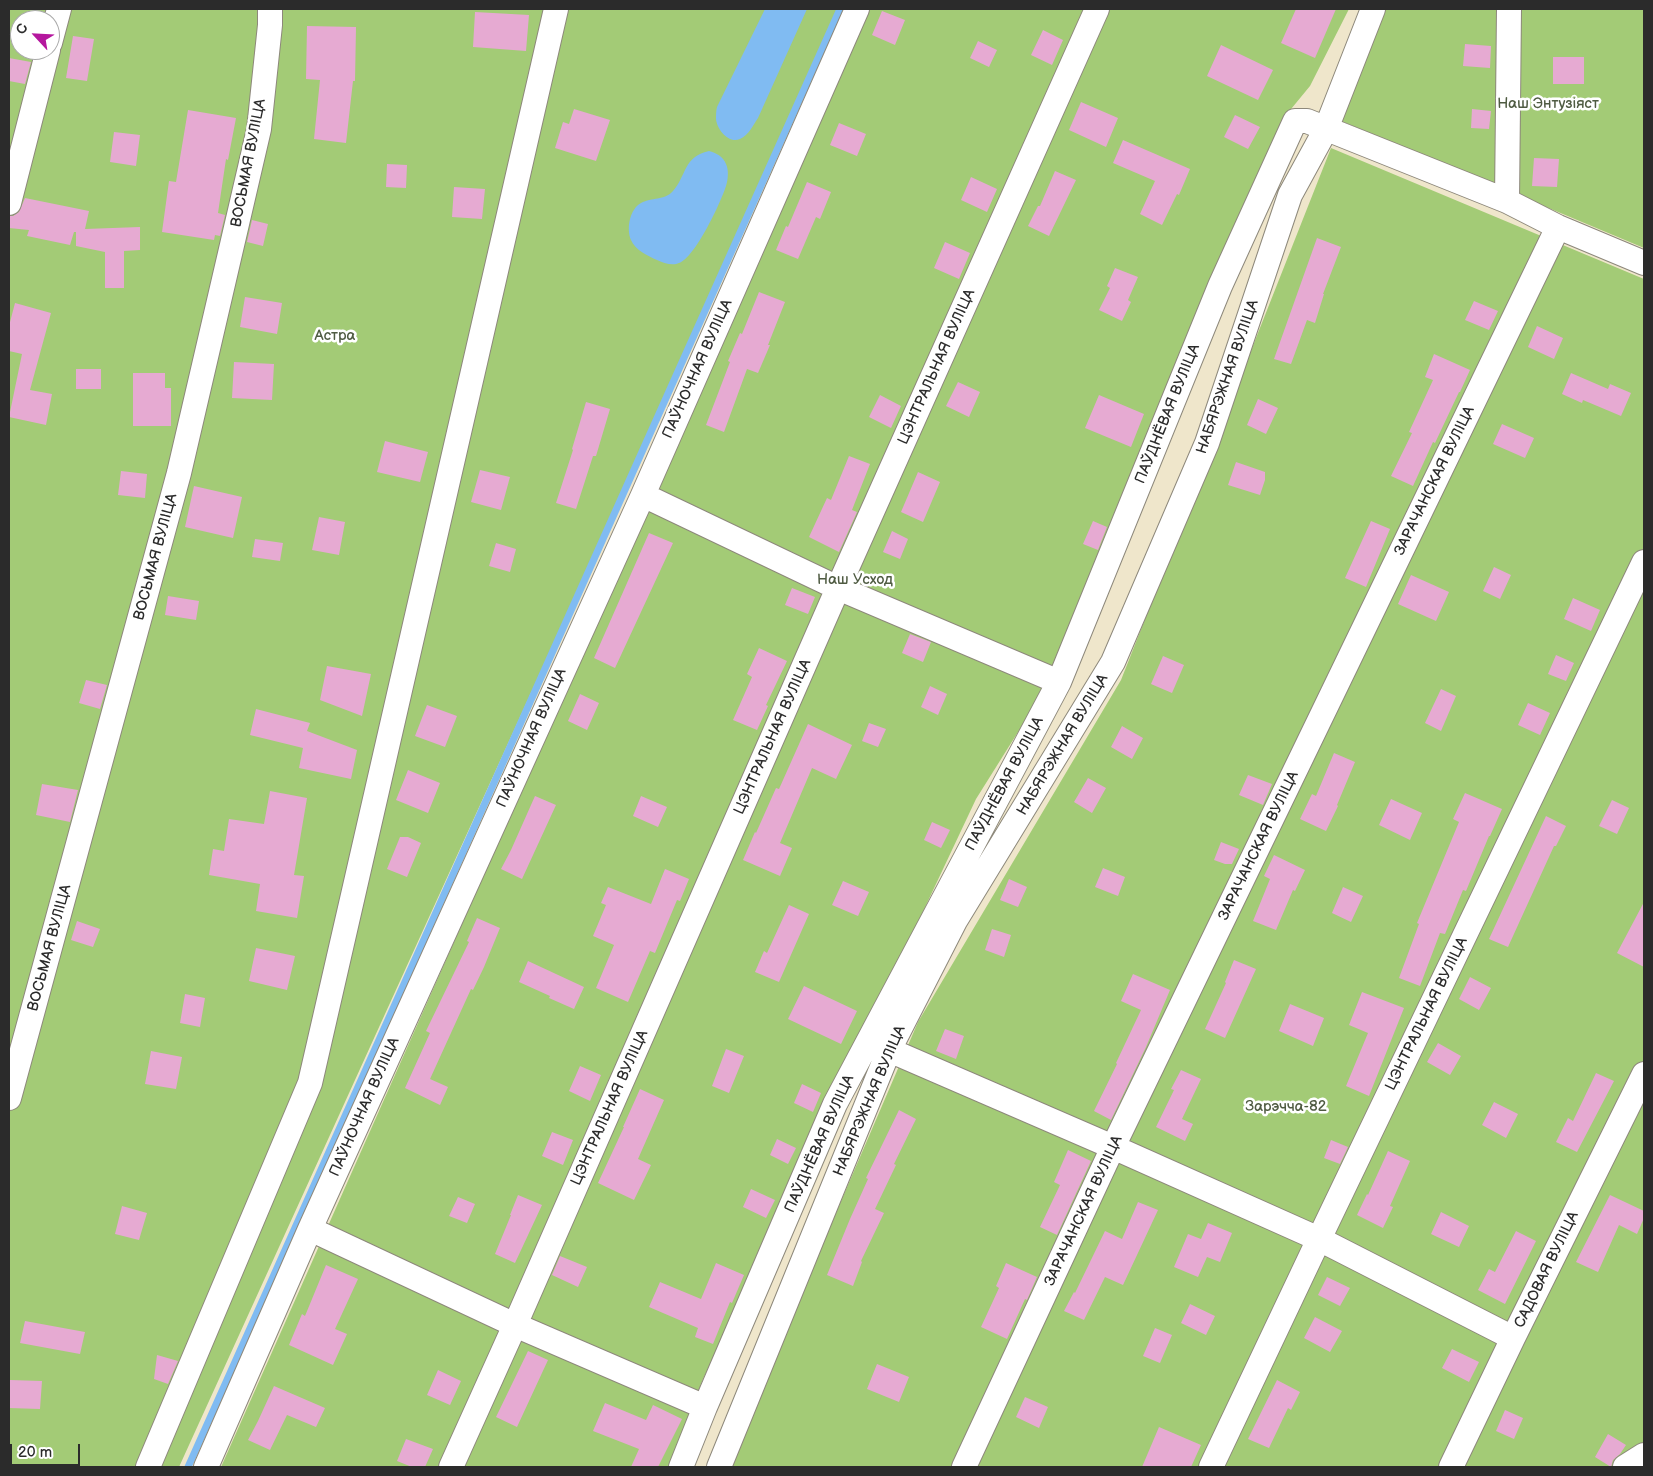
<!DOCTYPE html>
<html>
<head>
<meta charset="utf-8">
<style>
  body { margin:0 }
  #map { position:relative; width:1653px; height:1476px; overflow:hidden; background:#efe6cb; font-family:"Balsamiq Sans",sans-serif }
  canvas { display:block }
  .frame { position:absolute; inset:0; border:10px solid #2b2b2b; pointer-events:none }
  .north { position:absolute; left:10px; top:10px; width:50px; height:50px; box-sizing:border-box; background:#fff; border:1px solid #aaa; border-radius:50%; rotate:295deg; font-size:14px; font-weight:700; line-height:20px; text-align:center; color:#2b2b2b }
  .north::after { content:''; display:block; margin:auto; width:18px; height:22px; background:#b5179e; clip-path:polygon(50% 0,100% 100%,50% 72%,0 100%) }
  .scale { position:absolute; left:10px; top:1444px; width:70px; height:22px; box-sizing:border-box; border:2px solid #2b2b2b; border-top:0; padding-left:6px; font-size:15px; line-height:18px; white-space:nowrap; color:#2b2b2b; -webkit-text-stroke:4px #fff; paint-order:stroke }
</style>
</head>
<body>
<div id="map">
<canvas width="1653" height="1476"></canvas>
<div class="frame"></div>
<div class="north">С</div>
<div class="scale">20 m</div>
</div>
<script>
const c = document.querySelector('canvas').getContext('2d');
c.lineJoin = 'round';
function paint(path, color) {
  c.fillStyle = color;
  c.fill(path, 'evenodd');
}
function strokePath(path, color, width, dash) {
  c.strokeStyle = color;
  c.lineWidth = width;
  c.lineCap = dash ? 'butt' : 'round';
  c.setLineDash(dash || []);
  c.stroke(path);
}
function label(font, color, halo, rows, align = 'center') {
  c.font = font + ' "Balsamiq Sans",sans-serif';
  c.lineWidth = 5;
  c.setLineDash([]);
  c.textBaseline = 'middle';
  c.strokeStyle = halo;
  c.fillStyle = color;
  for (const [text, x, y, turn = 0] of rows) {
    c.save();
    c.translate(x, y);
    c.rotate((+turn || 0) * Math.PI / 180);
    c.textAlign = isNaN(turn) ? turn : align;
    if (halo) c.strokeText(text, 0, 0);
    c.fillText(text, 0, 0);
    c.restore();
  }
}
const green = new Path2D(`
  M9 9H842L179 1467H9ZM20 20H50V50H20Z
  M868 9H1349L1310 86 1282 120 1050 681 976 799 703 1379 668 1467H221Z
  M1384 9H1644V248L1341 121Z
  M1331 148 1644 279V1467H730L756 1399 918 1022 1121 680Z`);
const water = new Path2D(`
  M765 9H807L758 118C753 125 749 135 740 139 729 144 717 130 716 119 716 115 716 111 717 107Z
  M709 151C716 153 723 156 726 164 729 170 728 180 726 186 721 202 695 258 679 263 673 266 663 263 657 260 648 256 635 250 631 240 626 228 630 209 641 203 652 197 664 201 673 191 687 175 683 157 709 151Z`);
const stream = new Path2D(`
  M188 1467 840 9`);
const building = new Path2D(`
  M1296 9H1336L1315 58 1281 43Z
  M882 11 905 20 895 45 872 35Z
  M475 12 529 15 526 51 473 47Z
  M307 26 356 27 355 81H353L346 143 314 139 320 80 306 79Z
  M1043 30 1063 40 1052 65 1031 55Z
  M73 36 94 39 87 81 66 78Z
  M978 41 997 50 989 67 970 58Z
  M1465 44 1491 46 1490 68 1463 66Z
  M1221 45 1273 70 1258 100 1207 76Z
  M1553 57H1584V84H1553Z
  M9 58 31 62 25 84 9 81Z
  M1081 102 1118 118 1106 147 1069 130Z
  M574 109 610 120 596 161 555 148 563 122 569 124Z
  M1472 109 1491 111 1489 129 1471 128Z
  M188 110 236 118 228 160 226 159 218 213 225 215 220 236 215 235 214 240 162 232 169 181 176 182Z
  M1235 115 1260 127 1248 149 1224 137Z
  M839 123 866 134 857 156 830 145Z
  M114 132 140 135 136 166 110 162Z
  M1123 140 1190 169 1179 195 1177 194 1162 225 1140 214 1155 181 1113 163Z
  M1534 158 1559 159 1557 187 1532 186Z
  M387 164 407 165 406 188 386 187Z
  M1055 171 1076 180 1049 236 1028 226 1038 206H1040Z
  M971 177 997 189 987 212 961 200Z
  M807 182 831 192 820 219 816 217 798 259 776 250 786 226 788 227Z
  M454 187 485 189 482 219 452 217Z
  M25 198 89 211 85 229 140 227V250L124 251V288H105V252L76 246V232H74L70 245 27 236 29 230 9 228V216H13L19 212Z
  M252 220 268 224 263 246 247 242Z
  M1317 238 1341 247 1323 294H1324L1315 323 1307 320 1291 364 1274 359Z
  M945 242 970 253 959 279 934 268Z
  M1115 268 1138 277 1128 300 1131 302 1122 321 1099 310 1110 288 1107 286Z
  M759 292 785 302 768 345H770L758 373 747 369 724 432 706 425 730 362 728 361 740 333 742 334Z
  M245 297 282 303 277 334 240 327Z
  M1474 301 1498 311 1489 330 1465 320Z
  M15 303 51 313 30 390 52 394 46 425 9 417 22 354 9 351V326Z
  M1537 326 1563 338 1554 359 1528 347Z
  M1434 354 1470 370 1460 392H1459L1435 443 1433 442 1413 486 1391 476 1412 433 1409 432 1433 380 1425 377Z
  M234 362 274 364 272 400 232 398Z
  M76 369H101V389H76Z
  M133 373H165V388H171V426H133Z
  M1571 373 1608 389 1610 384 1631 393 1621 416 1583 400 1582 403 1562 394Z
  M958 382 980 392 969 417 946 406Z
  M880 395 901 406 891 428 869 417Z
  M1099 395 1144 414 1131 447 1085 428Z
  M1258 399 1278 408 1266 434 1247 425Z
  M586 402 610 409 596 456H593L576 509 556 503 573 450 572 449Z
  M1502 424 1534 438 1525 458 1493 444Z
  M385 441 428 452 420 482 377 472Z
  M849 456 870 464 852 510 857 512 839 552 809 537 827 498 831 500Z
  M1236 462 1265 472V480L1260 495 1228 485Z
  M480 470 510 477 501 510 471 502Z
  M121 471 147 474 145 498 118 495Z
  M918 472 940 482 923 522 901 512Z
  M194 486 242 497 233 538 185 527Z
  M319 517 345 522 339 555 312 550Z
  M1093 521 1107 527 1098 550 1083 544Z
  M1371 521 1390 529 1366 587 1345 578Z
  M892 531 908 539 900 559 883 552Z
  M649 533 673 543 615 668 594 658Z
  M255 539 283 543 280 561 252 557Z
  M496 543 516 549 510 572 489 566Z
  M1494 567 1511 575 1500 599 1483 591Z
  M1411 575 1449 592 1436 621 1398 604Z
  M792 588 815 597 808 614 785 605Z
  M168 596 199 601 196 620 165 615Z
  M1573 598 1600 610 1591 631 1564 619Z
  M910 634 931 642 923 662 902 653Z
  M759 648 787 661 766 705 768 706 757 730 733 720 752 677 747 674Z
  M1556 655 1574 663 1566 681 1548 674Z
  M1163 656 1184 665 1172 693 1151 684Z
  M327 666 371 674 362 716 320 700Z
  M86 680 107 685 100 709 79 703Z
  M930 686 947 694 938 715 921 707Z
  M1441 689 1456 696 1441 731 1425 723Z
  M580 694 599 703 587 730 568 721Z
  M1528 703 1550 713 1540 735 1518 725Z
  M427 705 457 716 445 747 415 736Z
  M256 709 310 723 307 731 357 750 351 779 299 768 303 748 250 735Z
  M869 723 886 729 878 747 862 741Z
  M808 724 852 745 836 779 812 768 780 843 792 848 780 876 743 860 755 832 756 833 776 788 779 789Z
  M1122 726 1143 738 1132 759 1111 747Z
  M1334 753 1355 762 1337 805 1338 806 1326 831 1300 819 1312 794 1316 796Z
  M408 770 440 783 428 813 396 800Z
  M1248 775 1272 784 1263 805 1239 795Z
  M1088 778 1106 788 1092 813 1074 802Z
  M42 784 78 790 70 822 36 815Z
  M270 791 307 798 294 875 304 876 297 918 256 911 260 884 209 875 213 849 224 851 229 819 264 824Z
  M1465 793 1502 809 1490 836H1489L1466 891 1463 890 1445 934 1440 933 1420 986 1399 978 1419 924 1417 923 1459 822 1453 819Z
  M535 796 556 805 522 879 501 869 511 850Z
  M641 796 667 807 658 827 633 816Z
  M1391 799 1422 813 1410 840 1379 825Z
  M1612 800 1629 808 1617 834 1599 826Z
  M1546 816 1566 826 1556 846H1554L1508 947 1489 939Z
  M932 822 950 830 941 848 924 840Z
  M400 837H408L421 843 407 877 387 869Z
  M1221 842 1239 849 1232 864H1225L1214 860Z
  M1274 855 1305 870 1295 891 1293 890 1276 930 1253 921 1270 879 1264 876Z
  M1103 868 1125 877 1118 896 1095 887Z
  M665 869 689 879 680 901 677 900 655 953 650 951 628 1002 596 988 614 945 593 936 606 905 601 903 608 887 651 904Z
  M1009 879 1027 887 1018 907 1000 900Z
  M843 881 869 892 858 916 832 905Z
  M1343 887 1363 896 1351 922 1332 913Z
  M1644 902V967L1617 953Z
  M789 905 809 914 779 982 755 972 764 951 767 953Z
  M477 918 500 928 484 967 473 990 471 989 430 1079 448 1087 440 1105 405 1088 430 1033 426 1031 469 942 467 941Z
  M77 921 100 929 93 947 71 940Z
  M992 929 1011 935 1004 957 985 950Z
  M256 948 295 956 287 990 249 981Z
  M1234 960 1256 969 1225 1038 1205 1029 1226 983 1225 982Z
  M528 961 584 987 574 1009 549 998 550 996 519 982Z
  M1133 974 1170 990 1146 1047 1111 1120 1094 1111 1117 1064 1116 1063 1141 1010 1121 1001Z
  M1470 977 1491 988 1479 1010 1459 999Z
  M804 986 857 1011 841 1044 788 1019Z
  M1362 992 1404 1008 1369 1096 1346 1086 1368 1033 1349 1025Z
  M185 994 205 998 200 1027 180 1023Z
  M1290 1004 1324 1018 1313 1046 1279 1031Z
  M945 1029 964 1036 956 1059 936 1051Z
  M1438 1043 1461 1056 1450 1075 1427 1062Z
  M726 1049 744 1056 729 1093 712 1086Z
  M151 1051 182 1057 176 1089 145 1084Z
  M580 1066 601 1075 590 1101 569 1091Z
  M1181 1070 1201 1079 1182 1119 1193 1124 1185 1141 1156 1127 1174 1090 1171 1089Z
  M1596 1073 1614 1081 1577 1152 1556 1142 1568 1118 1573 1121Z
  M802 1084 821 1093 813 1112 794 1103Z
  M640 1089 664 1100 638 1159 651 1165 634 1200 598 1183 624 1127H623Z
  M1494 1102 1518 1114 1506 1138 1482 1125Z
  M899 1110 916 1119 894 1164 896 1165 875 1209 884 1213 861 1261 862 1262 853 1286 827 1275 850 1219 868 1179 866 1178Z
  M552 1132 573 1140 563 1165 542 1156Z
  M777 1139 796 1148 788 1164 770 1155Z
  M1331 1140 1348 1147 1340 1164 1324 1158Z
  M1068 1150 1091 1161 1057 1235 1040 1227 1060 1185 1054 1182Z
  M1388 1151 1410 1161 1390 1206 1393 1207 1383 1228 1357 1215 1367 1194 1368 1195Z
  M751 1189 775 1200 766 1218 743 1207Z
  M518 1195 542 1205 515 1263 495 1254 511 1215H510Z
  M1610 1195 1644 1211V1218L1637 1234 1619 1225 1598 1272 1576 1262Z
  M458 1197 475 1204 467 1223 449 1216Z
  M1138 1202 1158 1210 1123 1285 1105 1277 1084 1320 1064 1311 1074 1292 1075 1293 1105 1231 1122 1239Z
  M122 1206 147 1213 139 1240 115 1234Z
  M1441 1212 1469 1226 1459 1247 1431 1234Z
  M1208 1223 1232 1233 1220 1262 1207 1257 1198 1277 1174 1267 1188 1234 1201 1239Z
  M1516 1231 1536 1241 1505 1304 1478 1290 1489 1269 1495 1272Z
  M560 1256 587 1267 578 1287 552 1275Z
  M716 1263 744 1275 732 1303 730 1302 713 1344 695 1337 698 1328 649 1307 660 1282 701 1299Z
  M1006 1263 1037 1277 1027 1300 1025 1299 1007 1339 981 1327 999 1288 996 1286Z
  M326 1265 358 1279 335 1329 347 1334 333 1365 289 1345 302 1314 305 1316Z
  M1327 1277 1350 1288 1340 1306 1318 1295Z
  M1190 1304 1215 1316 1206 1335 1181 1323Z
  M1315 1317 1342 1331 1330 1352 1304 1338Z
  M25 1321 85 1332 80 1354 20 1343Z
  M1155 1328 1172 1335 1160 1363 1143 1356Z
  M1452 1349 1479 1362 1469 1382 1442 1368Z
  M528 1351 548 1360 517 1427 496 1417Z
  M157 1355 178 1361 168 1384 154 1379Z
  M877 1364 909 1377 899 1402 867 1389Z
  M438 1370 461 1381 450 1405 427 1395Z
  M10 1380 42 1381 40 1409 9 1408Z
  M1277 1380 1300 1392 1291 1410 1288 1408 1269 1448 1248 1439Z
  M274 1386 325 1408 316 1427 287 1415 270 1450 248 1440 258 1421Z
  M1025 1397 1048 1407 1039 1428 1016 1417Z
  M605 1403 646 1420 653 1405 682 1419 658 1467H631L639 1449 593 1431Z
  M1505 1410 1523 1418 1514 1439 1496 1431Z
  M1159 1427 1201 1445 1191 1467H1142Z
  M1608 1434 1626 1445 1620 1454 1613 1460 1611 1467 1595 1457Z
  M406 1439 433 1449 425 1467H412L397 1461Z`);
const minor = new Path2D(`
  M50 43 59 9
  M1507 201 1509 9
  M9 203 48 50
  M643 495 838 588 1059 682
  M889 1050 1113 1147 1319 1239 1513 1338
  M9 1098 179 473 259 129 270 25V9
  M310 1229 515 1325 705 1407
  M148 1467 310 1083 556 9
  M206 1467 310 1229 643 495 857 9
  M451 1467 515 1325 838 588 1097 9
  M681 1467 705 1407 835 1104 1059 682 1220 286 1295 121H1307L1507 201 1558 227 1644 263
  M719 1467 889 1050 955 921 1113 662 1207 443 1290 195 1326 129 1373 9
  M964 1467 1113 1147 1558 227
  M1211 1467 1319 1239 1644 562
  M1451 1467 1513 1338 1644 1074
  M1625 1467 1644 1455`);
const parkNames = [
  ["Наш Энтузіяст",1548,104],
  ["Астра",335,336],
  ["Наш Усход",855,580],
  ["Зарэчча-82",1286,1107]
];
const streetNames = [
  ["ВОСЬМАЯ ВУЛІЦА",249,163,-79],
  ["ЦЭНТРАЛЬНАЯ ВУЛІЦА",937,367,-66],
  ["ПАЎНОЧНАЯ ВУЛІЦА",698,369,-66],
  ["НАБЯРЭЖНАЯ ВУЛІЦА",1228,377,-71],
  ["ПАЎДНЁВАЯ ВУЛІЦА",1168,414,-68],
  ["ЗАРАЧАНСКАЯ ВУЛІЦА",1435,481,-64],
  ["ВОСЬМАЯ ВУЛІЦА",156,557,-75],
  ["ЦЭНТРАЛЬНАЯ ВУЛІЦА",773,737,-66],
  ["ПАЎНОЧНАЯ ВУЛІЦА",532,738,-66],
  ["НАБЯРЭЖНАЯ ВУЛІЦА",1063,745,-59],
  ["ПАЎДНЁВАЯ ВУЛІЦА",1005,784,-62],
  ["ЗАРАЧАНСКАЯ ВУЛІЦА",1259,846,-64],
  ["ВОСЬМАЯ ВУЛІЦА",50,948,-75],
  ["ЦЭНТРАЛЬНАЯ ВУЛІЦА",1427,1014,-64],
  ["НАБЯРЭЖНАЯ ВУЛІЦА",870,1101,-67],
  ["ПАЎНОЧНАЯ ВУЛІЦА",365,1107,-66],
  ["ЦЭНТРАЛЬНАЯ ВУЛІЦА",610,1108,-66],
  ["ПАЎДНЁВАЯ ВУЛІЦА",820,1144,-66],
  ["ЗАРАЧАНСКАЯ ВУЛІЦА",1084,1211,-65],
  ["САДОВАЯ ВУЛІЦА",1547,1270,-64]
];
paint(green, '#a3cb76');
paint(water, '#80bbf2');
strokePath(stream, '#80bbf2', 7);
paint(building, '#e6aad2');
strokePath(minor, '#8d887b', 26);
strokePath(minor, '#fff', 24);
label('15px', '#4f5b42', '#fff', parkNames);
label('15px', '#2b2b2b', '#fff', streetNames);
</script>
</body>
</html>
